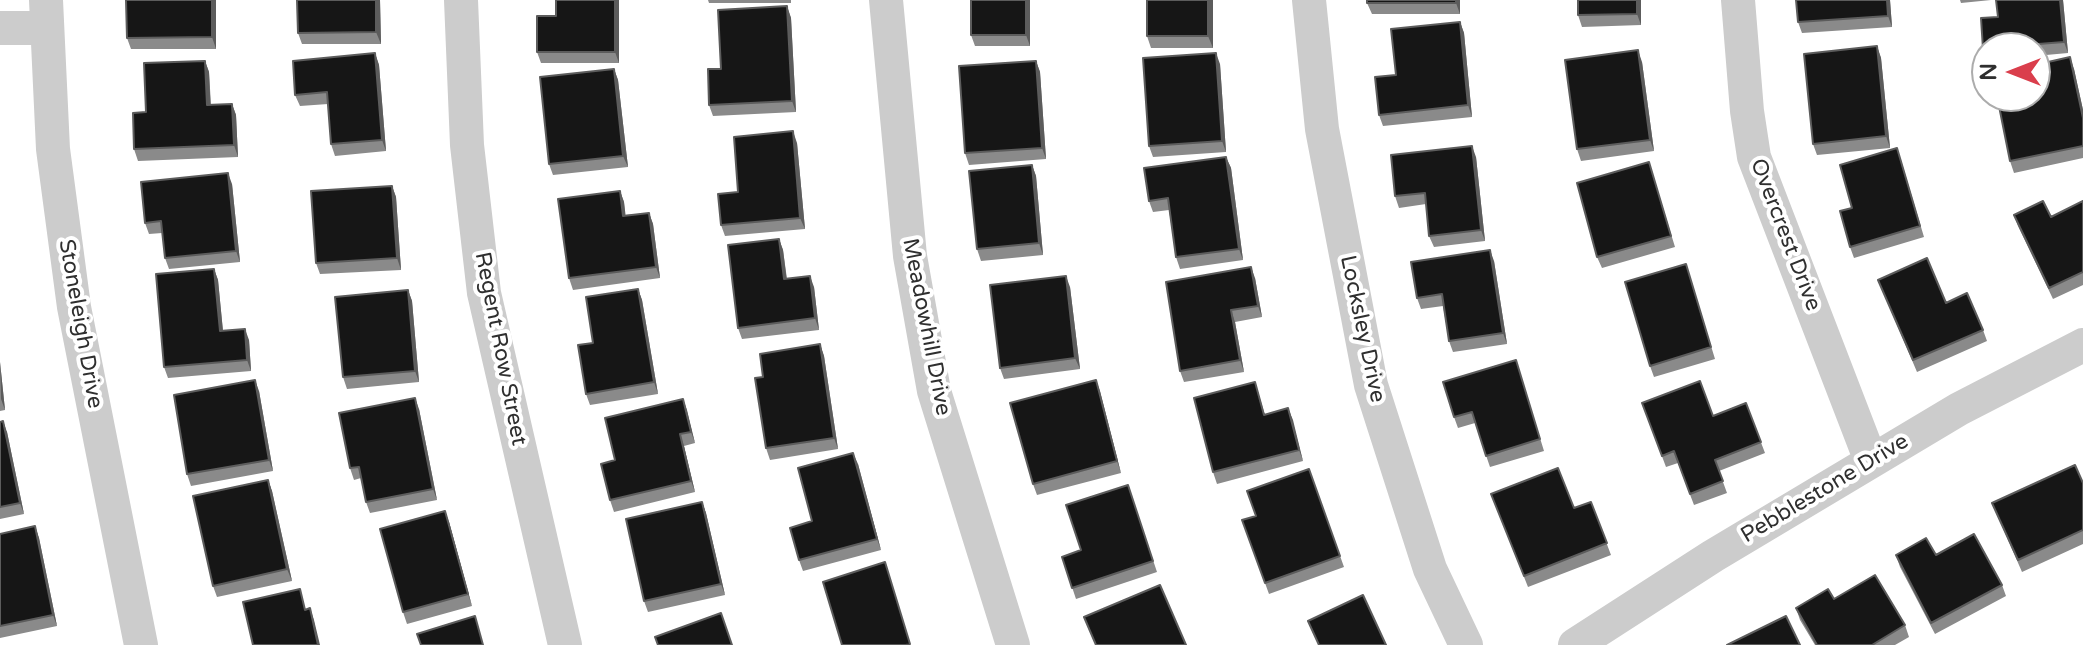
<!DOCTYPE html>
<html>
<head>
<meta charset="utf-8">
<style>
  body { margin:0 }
  #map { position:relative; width:2083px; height:645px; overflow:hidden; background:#fff; font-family:"Varela Round",sans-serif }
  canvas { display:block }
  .north { position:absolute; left:1971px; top:32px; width:80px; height:80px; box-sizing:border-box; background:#fff; border:2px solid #acacac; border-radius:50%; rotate:270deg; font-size:22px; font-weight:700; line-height:32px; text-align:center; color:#2f2f2f }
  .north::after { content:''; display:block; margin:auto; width:28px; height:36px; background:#da3e4c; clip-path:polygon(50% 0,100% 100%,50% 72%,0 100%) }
</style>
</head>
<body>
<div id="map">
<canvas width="2083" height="645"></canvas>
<div class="north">N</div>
</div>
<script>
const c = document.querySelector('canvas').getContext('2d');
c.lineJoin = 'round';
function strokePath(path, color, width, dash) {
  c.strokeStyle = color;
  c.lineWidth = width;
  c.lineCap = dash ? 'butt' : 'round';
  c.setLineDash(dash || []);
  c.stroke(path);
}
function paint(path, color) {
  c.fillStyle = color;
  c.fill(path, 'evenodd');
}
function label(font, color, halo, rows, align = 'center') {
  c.font = font + ' "Varela Round",sans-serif';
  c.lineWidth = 8;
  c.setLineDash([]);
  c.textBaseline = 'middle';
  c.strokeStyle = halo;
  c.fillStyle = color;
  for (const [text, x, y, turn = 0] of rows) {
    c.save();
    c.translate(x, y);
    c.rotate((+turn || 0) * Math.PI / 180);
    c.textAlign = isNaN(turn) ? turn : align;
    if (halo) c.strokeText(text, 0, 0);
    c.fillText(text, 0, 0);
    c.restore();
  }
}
const minor = new Path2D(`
  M46 0 53 149 74 307 141 645
  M461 0 467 145 484 293 565 645
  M886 0 910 256 934 391 1013 645
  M1309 0 1322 129 1371 385 1430 569 1466 645
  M1738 0 1747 111 1754 157 1871 461
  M0 28H47
  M1575 645 1713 556 1959 409 2083 345`);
const wall = new Path2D(`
  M216 0V49H131L127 38Z
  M297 0H380L381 44H302L298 33Z
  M619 0V63H541L537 52 556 16Z
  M708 0H791V3H709Z
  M1030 0V46H975L971 35Z
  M1213 0V48H1151L1147 36Z
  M1460 0V14H1372L1367 3Z
  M1578 0H1641V25L1582 27 1578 15Z
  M1796 0H1890L1892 27 1802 33 1798 22Z
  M1960 0H1991L1961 3Z
  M2063 0 2068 53 2035 56V48H1987V60L1983 49 1998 17Z
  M787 6 791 18 796 112 713 116 709 105 721 69Z
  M1460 22 1464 33 1472 117 1383 126 1379 115 1396 75Z
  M1877 46 1881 58 1890 148 1817 155 1813 144Z
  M375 53 379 65 386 151 335 156 331 144 328 104 300 106 295 95Z
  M205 61 209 72 211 105 232 104 236 115 238 157 138 161 134 149 146 112Z
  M1036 61 1040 72 1046 159 969 165 965 153Z
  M1642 62 1654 151 1581 161 1577 149Z
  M1220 64 1226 152 1153 157 1149 146Z
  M614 69 618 80 628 167 553 175 549 164Z
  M2074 69 2083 110V158L2014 173 2010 161 2017 103Z
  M797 143 805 229 725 236 721 225 738 192Z
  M1226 157 1231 168 1243 260 1180 269 1176 257 1169 210 1153 212 1149 201Z
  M1476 157 1485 241 1434 247 1429 236 1426 204 1399 208 1395 196Z
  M1901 160 1924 237 1854 258 1850 247 1852 208Z
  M1649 162 1675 247 1602 268 1597 257Z
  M1032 165 1036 176 1043 255 981 261 977 249Z
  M232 184 240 262 169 269 165 258 162 233 149 234 145 223Z
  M392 186 396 197 401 270 320 274 316 263Z
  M620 191 624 202 625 215 649 213 653 224 660 278 573 290 569 278Z
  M2083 201V285L2053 299 2018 226 2014 215 2051 217Z
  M779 239 783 250 787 279 814 287 819 330 742 339 738 328Z
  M1494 261 1507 344 1453 352 1449 341 1443 306 1421 309 1417 298Z
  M1686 264 1715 359 1654 377 1650 366Z
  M214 269 218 280 223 331 249 340 251 371 168 378 164 367Z
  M1255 278 1262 317 1235 322 1244 372 1184 382 1180 371Z
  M1878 280 1946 303 1983 330 1987 341 1917 372Z
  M1070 287 1080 369 1004 379 1000 368Z
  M638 289 642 300 658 394 590 405 586 394 593 343Z
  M408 290 412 301 419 382 347 389 343 377Z
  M820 344 824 356 838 449 770 460 766 448 763 377Z
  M1516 360 1544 451 1490 467 1475 423 1458 428 1454 417Z
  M0 362 5 410 0 411Z
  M1096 380 1121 473 1037 495 1033 484Z
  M1255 382 1265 415 1288 408 1303 461 1217 484 1213 472Z
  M259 391 273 471 191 486 187 474Z
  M683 399 695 443 684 446 695 492 614 512 610 500 615 460Z
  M1642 403 1713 416 1746 403 1765 453 1719 471 1727 493 1694 505 1678 463 1666 467Z
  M419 409 437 500 370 513 366 502 361 478 354 480 350 468Z
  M0 422 7 432 24 514 0 519Z
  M858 464 881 550 803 571 799 560 812 521Z
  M1309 469 1344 567 1269 594 1242 520 1256 516Z
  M268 480 272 491 292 581 217 597 213 586Z
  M2083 483V544L2022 572 1992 503Z
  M1128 485 1157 572 1076 599 1062 557 1081 550Z
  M1491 494 1574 508 1591 502 1611 555 1528 587Z
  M702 502 706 513 725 595 648 612 644 601Z
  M449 522 472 606 407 624 403 612Z
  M35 526 39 538 57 626 0 638V534Z
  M1896 555H1936L2002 585 2006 596 1935 634 1900 567Z
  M1834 599 1905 625 1909 637 1895 645H1815L1800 620 1796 608Z`);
const shadedWall = new Path2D(`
  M212 0H216V49L212 37Z
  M376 0H380L381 44 376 32Z
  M615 0H619V63L615 52Z
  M1026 0H1030V46L1026 35Z
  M1208 0H1213V48L1208 36Z
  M1456 0H1460V14L1456 3Z
  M1637 0H1641V25L1637 14Z
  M1887 0H1890L1892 27 1888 16Z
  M2060 0H2063L2068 53 2064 42Z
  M787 6 791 18 796 112 792 101Z
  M1460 22 1464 33 1472 117 1468 105Z
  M1877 46 1881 58 1890 148 1886 136Z
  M1638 50 1642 62 1654 151 1650 140Z
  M375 53 379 65 386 151 382 140Z
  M1216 53 1220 64 1226 152 1222 141Z
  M2070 57 2074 69 2083 110V118Z
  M205 61 209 72 211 116 207 105Z
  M1036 61 1040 72 1046 159 1042 148Z
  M614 69 618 80 628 167 623 156Z
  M232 104 236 115 238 157 234 145Z
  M793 131 797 143 805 229 800 218Z
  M1472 146 1476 157 1485 241 1481 230Z
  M1226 157 1231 168 1243 260 1239 249Z
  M1032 165 1036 176 1043 255 1039 243Z
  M228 173 232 184 240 262 236 251Z
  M392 186 396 197 401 270 397 258Z
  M620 191 624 202 627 227 623 216Z
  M649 213 653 224 660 278 656 267Z
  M779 239 783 250 788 290 784 279Z
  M1490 250 1494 261 1507 344 1503 333Z
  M1251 267 1255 278 1262 317 1258 306Z
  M214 269 218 280 224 342 220 331Z
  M810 276 814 287 819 330 815 318Z
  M1066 276 1070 287 1080 369 1075 358Z
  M638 289 642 300 658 394 654 382Z
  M408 290 412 301 419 382 415 371Z
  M1231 310 1235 322 1244 372 1240 360Z
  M245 329 249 340 251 371 247 360Z
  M820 344 824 356 838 449 834 438Z
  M0 362 5 410 1 399Z
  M255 380 259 391 273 471 269 460Z
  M1096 380 1100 391 1121 473 1117 461Z
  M415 398 419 409 437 500 433 489Z
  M683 399 687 410 695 443 691 432Z
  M1288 408 1293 420 1303 461 1299 450Z
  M3 421 7 432 24 514 20 503Z
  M680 434 684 446 695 492 691 481Z
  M853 453 858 464 881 550 877 539Z
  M268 480 272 491 292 581 287 569Z
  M702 502 706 513 725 595 721 584Z
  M445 511 449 522 472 606 468 594Z
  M35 526 39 538 57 626 53 615Z
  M310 608 314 620 320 645H318Z`);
const building = new Path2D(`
  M126 0H212V37L127 38Z
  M297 0H376V32L298 33Z
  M556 0H615V52H537V16H556Z
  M971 0H1026V35H971Z
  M1147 0H1208V36H1147Z
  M1367 0H1456V3H1367Z
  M1578 0H1637V14L1578 15Z
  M1796 0H1887L1888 16 1798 22Z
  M1996 0H2060L2064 42 1987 48 1983 49 1981 18 1998 17Z
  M787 6 792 101 709 105 708 69H721L718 10Z
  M1460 22 1468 105 1379 115 1375 77 1396 75 1391 29Z
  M1877 46 1886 136 1813 144 1804 54Z
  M1638 50 1650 140 1577 149 1565 60Z
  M375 53 382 140 331 144 327 92 295 95 293 61Z
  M1216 53 1222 141 1149 146 1143 58Z
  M2070 57 2083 118V146L2010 161 1999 106 2017 103 2015 96H2035V65Z
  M205 61 207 105 232 104 234 145 134 149 133 113 146 112 144 63Z
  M1036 61 1042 148 965 153 959 66Z
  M614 69 623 156 549 164 540 77Z
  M793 131 800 218 721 225 718 194 738 192 734 137Z
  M1472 146 1481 230 1429 236 1425 193 1395 196 1391 155Z
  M1897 148 1920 226 1850 247 1840 211 1852 208 1840 165Z
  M1226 157 1239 249 1176 257 1168 198 1149 201 1144 168Z
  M1649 162 1671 236 1597 257 1577 183Z
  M1032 165 1039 243 977 249 969 171Z
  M228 173 236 251 165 258 161 221 145 223 141 182Z
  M392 186 397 258 316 263 311 191Z
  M620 191 623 216 649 213 656 267 569 278 558 199Z
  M2043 201 2051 217 2083 201V272L2049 288 2014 215Z
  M779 239 784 279 810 276 815 318 738 328 728 245Z
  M1490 250 1503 333 1449 341 1442 294 1417 298 1411 262Z
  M1927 258 1946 303 1967 293 1983 330 1913 360 1878 280Z
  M1686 264 1711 347 1650 366 1625 282Z
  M1251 267 1258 306 1231 310 1240 360 1180 371 1166 282Z
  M214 269 220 331 245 329 247 360 164 367 156 274Z
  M1066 276 1075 358 1000 368 990 285Z
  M638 289 654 382 586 394 578 345 593 343 586 297Z
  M408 290 415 371 343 377 335 297Z
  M820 344 834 438 766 448 755 378 763 377 760 354Z
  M1516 360 1540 439 1486 456 1472 412 1454 417 1443 382Z
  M255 380 269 460 187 474 174 395Z
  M1096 380 1117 461 1033 484 1010 403Z
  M1700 381 1713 416 1746 403 1761 442 1715 460 1723 481 1690 494 1674 451 1662 456 1642 403Z
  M1255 382 1264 415 1288 408 1299 450 1213 472 1194 398Z
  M415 398 433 489 366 502 359 467 350 468 339 413Z
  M683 399 691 432 680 434 691 481 610 500 601 464 615 460 605 418Z
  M3 421 20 503 0 507V422Z
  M853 453 877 539 799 560 790 528 812 521 798 468Z
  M2075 465 2083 483V530L2018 560 1992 503Z
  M1558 468 1574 508 1591 502 1607 543 1524 576 1491 494Z
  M1309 469 1340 556 1265 583 1242 520 1256 516 1247 491Z
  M268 480 287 569 213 586 193 496Z
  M1128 485 1153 561 1072 588 1062 557 1081 550 1066 505Z
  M702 502 721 584 644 601 626 519Z
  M445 511 468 594 403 612 380 529Z
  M35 526 53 615 0 626V534Z
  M1974 534 2002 585 1931 623 1896 555 1926 538 1936 555Z
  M885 562 910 644 906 645H842L823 582Z
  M1875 575 1905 625 1872 645H1817L1796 608 1828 589 1834 599Z
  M1160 585 1186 645H1096L1084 617Z
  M300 589 305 610 310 608 318 645H253L243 602Z
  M1363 595 1386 645H1319L1308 621Z
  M721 613 732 645H658L655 637Z
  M475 616 483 645H421L417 634Z
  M1786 616 1800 645H1727Z`);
const streetNames = [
  ["Overcrest Drive",1785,235,69],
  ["Stoneleigh Drive",80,324,80],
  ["Meadowhill Drive",926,327,79],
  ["Locksley Drive",1362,329,78],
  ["Regent Row Street",500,349,79],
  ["Pebblestone Drive",1825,489,-31]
];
strokePath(minor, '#ccc', 34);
paint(wall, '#8a8a8a');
paint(shadedWall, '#5c5c5c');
paint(building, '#161616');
strokePath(building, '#5c5c5c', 2);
label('22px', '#2f2f2f', '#fff', streetNames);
</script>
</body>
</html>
